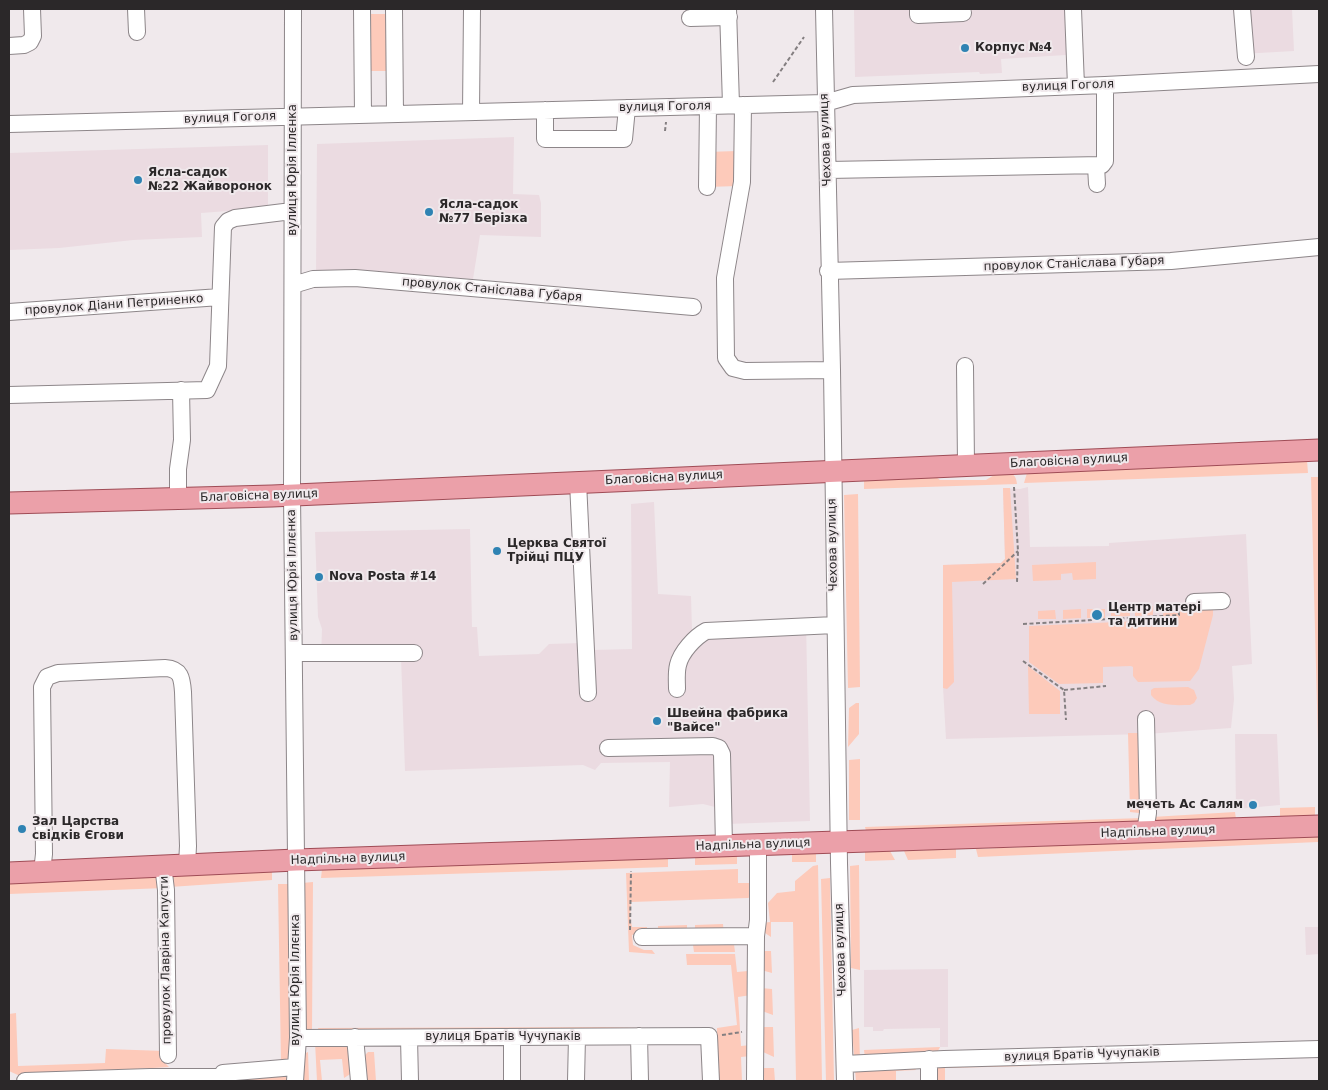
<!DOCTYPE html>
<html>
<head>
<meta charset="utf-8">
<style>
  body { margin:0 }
  #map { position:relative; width:1328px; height:1090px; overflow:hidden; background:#f0e9ec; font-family:"DejaVu Sans",sans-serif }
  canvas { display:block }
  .frame { position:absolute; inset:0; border:10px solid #2b2829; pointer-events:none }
</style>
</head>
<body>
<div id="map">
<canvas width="1328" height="1090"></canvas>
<div class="frame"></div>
</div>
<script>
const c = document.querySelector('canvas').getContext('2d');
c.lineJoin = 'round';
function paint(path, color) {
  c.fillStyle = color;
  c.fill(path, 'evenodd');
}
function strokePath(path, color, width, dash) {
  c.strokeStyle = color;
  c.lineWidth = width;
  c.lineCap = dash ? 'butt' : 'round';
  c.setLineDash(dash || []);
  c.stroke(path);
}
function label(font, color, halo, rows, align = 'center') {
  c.font = font + ' "DejaVu Sans",sans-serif';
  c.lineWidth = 4;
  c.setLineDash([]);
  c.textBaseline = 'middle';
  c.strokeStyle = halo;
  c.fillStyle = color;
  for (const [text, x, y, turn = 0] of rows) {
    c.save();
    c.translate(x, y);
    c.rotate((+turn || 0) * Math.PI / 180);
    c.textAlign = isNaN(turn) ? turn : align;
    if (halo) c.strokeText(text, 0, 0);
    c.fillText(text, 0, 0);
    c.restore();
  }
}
const built = new Path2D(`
  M854 9H1081L1082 54 1001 59 1002 73 980 74 979 72 855 77Z
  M1239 9H1292L1294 51 1241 54Z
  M514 137 513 194 539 195 541 203V237L480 235 473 279 316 273 317 144Z
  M268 145V208L201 213 202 237 133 240 59 248 9 250V153Z
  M1028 487 1030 547 1109 546V543L1246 534 1252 664 1232 666 1234 699 1231 728 1146 734 946 739 943 687V565L1001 563 1005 559 1003 488 1020 489Z
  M654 502 658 594 691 596 692 630 806 622 810 821 727 824V810L703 804 669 807 670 762 601 763 595 770 583 765 405 771 401 657H321L322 629 318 617 315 532 470 529 472 627H477L479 656 539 654 549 644 581 643 582 699H594L593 650 632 649 631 504Z
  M1235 734H1277L1280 805 1236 809Z
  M1305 927H1319V954L1306 955Z
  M948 969V1047H940V1028L884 1029 883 1031H873V1027H864V970Z`);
const green = new Path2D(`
  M366 14H388V71H367Z
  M737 151 738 186 707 187 706 152Z
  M1307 460 1308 473 1024 483 1027 473Z
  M999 472C1009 472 1016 472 1017 484L864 489V479L934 475 940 480H986Z
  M1311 477H1319V781Z
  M1003 488H1010L1016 579 952 582 954 682 947 689 943 688V565L1001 563 1005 559Z
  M858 494 860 687 848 688 844 495Z
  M1096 562V579L1073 580 1072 573 1061 574V580L1033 581 1032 565Z
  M1209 605 1213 610V615L1199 669 1190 681 1138 682 1133 676V667L1131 666 1103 667V683L1059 684 1029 662V626L1162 620 1164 609Z
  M1153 606V615L1135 616V607Z
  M1129 607 1130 616 1111 617V608Z
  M1081 609V618L1063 619V610Z
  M1087 609H1105V618H1087Z
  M1055 610 1056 619H1038V611Z
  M1028 666 1060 691V714H1029Z
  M1188 687 1194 690 1197 698 1194 703 1190 705C1176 705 1160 707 1151 695V690L1154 688Z
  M856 703H859V734L848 747 849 708Z
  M1128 733H1141L1139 813 1130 812Z
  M860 759V820H849V760Z
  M1315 807V816L1280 818V808Z
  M1235 812 1236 819 1151 822 1152 817Z
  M1143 818V821L866 831 865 827Z
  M1318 835V842L978 857 976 849Z
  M956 849V858L908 860 904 851Z
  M890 851 895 860 865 861V852Z
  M816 853V862H792V854Z
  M737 856V864L695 865V857Z
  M668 858V867L321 878 322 869Z
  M818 865 822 1081H796L793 922H771V937L762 931V923L770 922 768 903 777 893 795 891V881L813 866Z
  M859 865 860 970 851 968 850 866Z
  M738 869V883H749L753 896 748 898 631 902 630 917 632 927H647V931L632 935 633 945 644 950H652L655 954 629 952 626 873Z
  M272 871V880L170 887V875Z
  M163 877 165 888 9 894V883Z
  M830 878 834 1081H826L821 879Z
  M313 882 312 1031 307 1030 303 1024 302 883Z
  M278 884H289L290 1056 287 1062 281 1063Z
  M723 924 724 936 695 933V925Z
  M687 925V936L658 930V926Z
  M734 944 735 952H694L693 945Z
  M760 951H771L772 973 761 970Z
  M686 954H735L737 972 748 971 751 995 738 997 741 1046 751 1045V1056L741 1057 742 1081H716L717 1028 737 1025 731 965H687Z
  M761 988 772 989 773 1015 762 1011Z
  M16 1013 18 1066 105 1063 106 1049 165 1051V1063L169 1067 20 1076 9 1071V1014Z
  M604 1027 685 1029 319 1032 318 1028Z
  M763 1027H773L774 1057 763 1052Z
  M859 1028 860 1060 857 1059 854 1055 852 1030Z
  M315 1042H347L355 1071 344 1078 342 1059 320 1060 322 1081H317Z
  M940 1047 936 1055 865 1059 864 1050Z
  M308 1052 309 1081H301V1055Z
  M368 1052H374L376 1081H362L363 1057Z
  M1030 1061 1031 1066 945 1068V1081H937L936 1063Z
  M913 1065 916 1070 896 1071V1081H856L855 1070Z
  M763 1068H774L775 1081H764Z
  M280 1073 287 1078 288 1081H226L227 1079Z`);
const path = new Path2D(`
  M773 82 804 37
  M665 131 666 122
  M1014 487 1018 551 1017 582
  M983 584 1018 551
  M1023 624 1179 615 1178 603H1181
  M1023 661 1064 690 1066 720
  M1064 690 1106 686
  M630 930 631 871
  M722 1035 742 1032`);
const minor = new Path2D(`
  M136 9 137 32
  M293 9 292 495 298 1038 295 1081
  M362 9 363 115
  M394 9 395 114
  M728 9 731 105
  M824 9 832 370 839 863 845 1081
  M918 9V15L963 13
  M1073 9 1076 86
  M1242 9 1246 57
  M690 18 729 17
  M9 46 24 45 30 42 33 36 32 9
  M743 105 742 182 725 278 726 358 733 368 745 371 832 370
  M545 110V139H624L627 108
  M471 112 472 9
  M9 124 825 103 853 95 1105 85 1319 74
  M1096 166 1097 184
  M828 170 1102 165 1105 161V85
  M707 187 708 106
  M828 271 1171 261 1319 247
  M293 285 313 279 355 278 693 307
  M9 312 220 297
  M965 366 966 465
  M9 395 207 390 218 366 223 227 228 221 235 218 292 211
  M578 482 588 693
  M178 498V469L182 440 181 390
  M1194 602 1222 601
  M294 653H414
  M677 689C677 681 676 673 678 665 681 652 695 637 706 631L835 625
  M608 748 713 746 719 748 722 754 724 846
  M1145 832 1148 813 1146 719
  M163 865 166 890 168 1055
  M42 872 44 854 42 687 47 677 58 673 165 668C181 669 182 678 183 692L188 846 187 865
  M642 937 756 936
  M639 1036 640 1081
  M355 1037 359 1081
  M512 1037V1081
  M298 1038 709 1036 711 1081
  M409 1038 410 1081
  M845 1064 944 1059 1319 1049
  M25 1081 150 1077H221L223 1073 295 1067
  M576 1081 577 1037
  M755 1081 756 936 758 920V845
  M929 1081V1059`);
const major = new Path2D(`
  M9 503 272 496 1319 450
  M9 873 296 860 1319 826`);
const markers = [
  [965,48,5,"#2f83b3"],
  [138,180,5,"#2f83b3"],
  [429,212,5,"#2f83b3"],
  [497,551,5,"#2f83b3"],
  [319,577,5,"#2f83b3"],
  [1097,615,6,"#2f83b3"],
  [657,721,5,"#2f83b3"],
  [1253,805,5,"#2f83b3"],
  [22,829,5,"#2f83b3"]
];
const poiNames = [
  ["Корпус №4",975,48],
  ["Ясла-садок",148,173],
  ["№22 Жайворонок",148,187],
  ["Ясла-садок",439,205],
  ["№77 Берізка",439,219],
  ["Церква Святої",507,544],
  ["Трійці ПЦУ",507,558],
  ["Nova Posta #14",329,577],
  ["Центр матері",1108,608],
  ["та дитини",1108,622],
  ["Швейна фабрика",667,714],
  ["\"Вайсе\"",667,728],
  ["мечеть Ас Салям",1243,805,"right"],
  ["Зал Царства",32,822],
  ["свідків Єгови",32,836]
];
const streetNames = [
  ["вулиця Гоголя",1068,86,-2],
  ["вулиця Гоголя",665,107,-1],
  ["вулиця Гоголя",230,118,-2],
  ["Чехова вулиця",826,140,-92],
  ["вулиця Юрія Іллєнка",293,170,-90],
  ["провулок Станіслава Губаря",1074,264,-2],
  ["провулок Станіслава Губаря",492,290,5],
  ["провулок Діани Петриненко",114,305,-4],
  ["Благовісна вулиця",1069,461,-3],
  ["Благовісна вулиця",664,478,-3],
  ["Благовісна вулиця",259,496,-2],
  ["Чехова вулиця",833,545,-91],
  ["вулиця Юрія Іллєнка",293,575,-91],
  ["Надпільна вулиця",1158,832,-2],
  ["Надпільна вулиця",753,845,-2],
  ["Надпільна вулиця",348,859,-2],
  ["Чехова вулиця",841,950,-92],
  ["провулок Лавріна Капусти",166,960,-91],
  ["вулиця Юрія Іллєнка",296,980,-90],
  ["вулиця Братів Чучупаків",503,1037],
  ["вулиця Братів Чучупаків",1082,1055,-2]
];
paint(built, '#ebdbe1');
paint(green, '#fdcaba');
strokePath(minor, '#8d8689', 18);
strokePath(major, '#9f4c56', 23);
strokePath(path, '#847f81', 2, [4, 2.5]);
strokePath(minor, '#fff', 16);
strokePath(major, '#eba0a9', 21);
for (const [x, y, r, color] of markers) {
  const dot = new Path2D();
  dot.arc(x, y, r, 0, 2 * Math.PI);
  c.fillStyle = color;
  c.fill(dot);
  strokePath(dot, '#f0e9ec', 2);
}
label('bold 12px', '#2b2829', '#f0e9ec', poiNames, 'left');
label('12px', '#2b2829', '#f0e9ec', streetNames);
</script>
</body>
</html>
